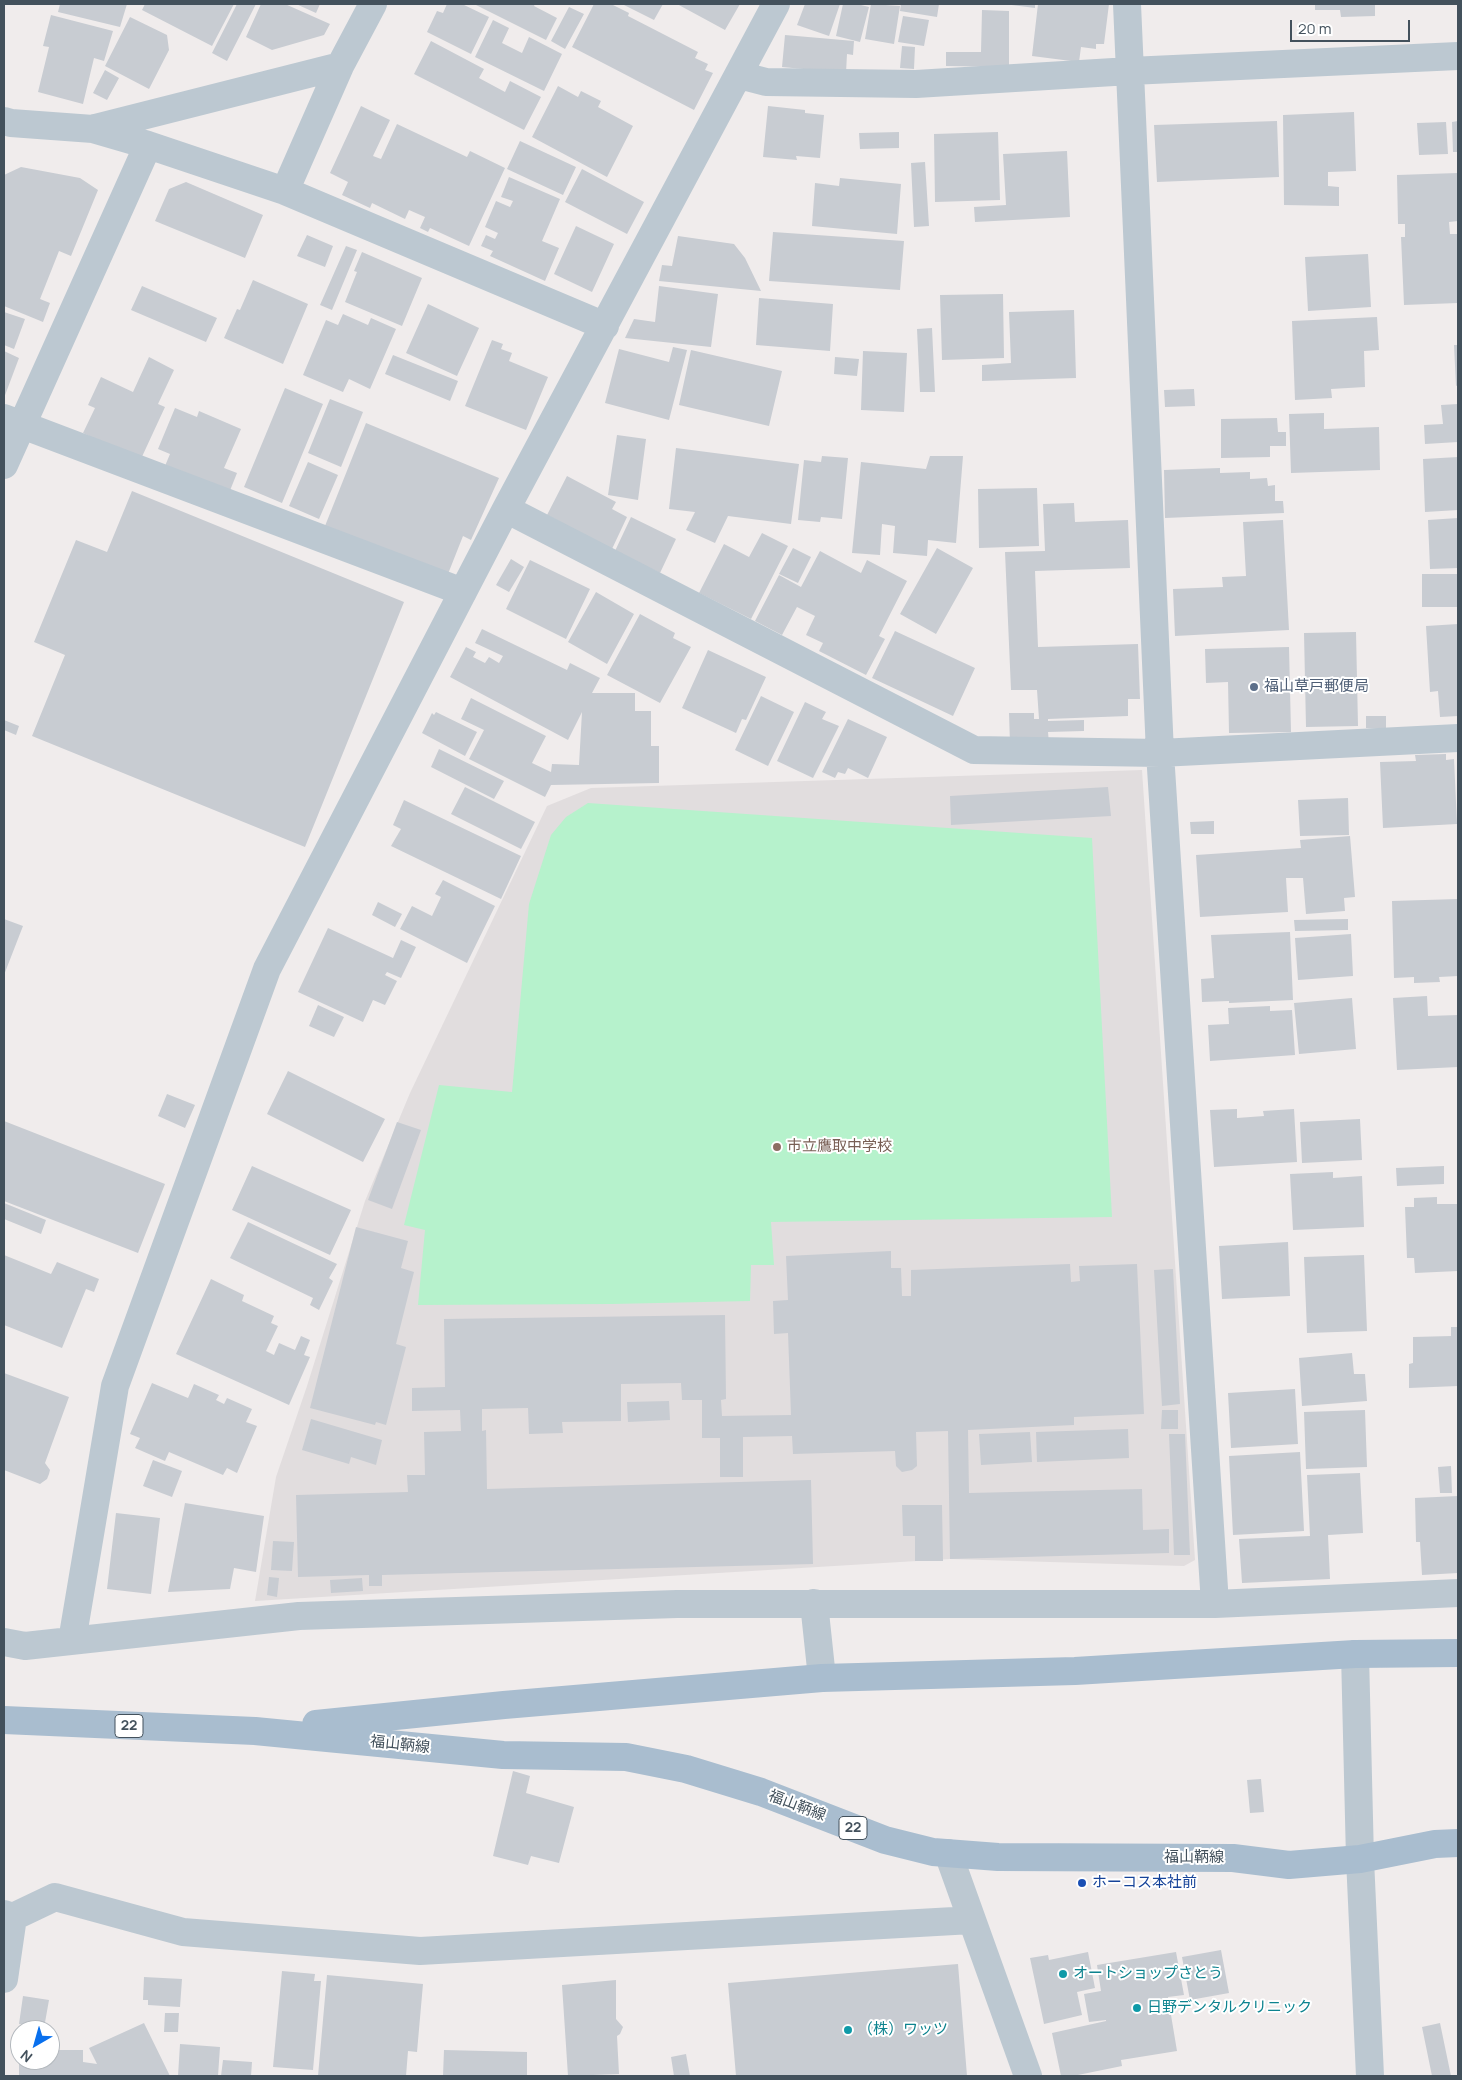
<!DOCTYPE html>
<html>
<head>
<meta charset="utf-8">
<style>
  body { margin:0 }
  #map { position:relative; width:1462px; height:2080px; overflow:hidden; background:#f0ecec; font-family:Manrope,sans-serif }
  canvas { display:block }
  .frame { position:absolute; inset:0; border:5px solid #43515c; pointer-events:none }
  .north { position:absolute; left:10px; top:2020px; width:50px; height:50px; box-sizing:border-box; background:#fff; border:1px solid #b4b9be; border-radius:50%; rotate:218deg; font-size:14px; font-weight:700; line-height:20px; text-align:center; color:#43515c }
  .north::after { content:''; display:block; margin:auto; width:18px; height:22px; background:#0970ee; clip-path:polygon(50% 0,100% 100%,50% 72%,0 100%) }
  .scale { position:absolute; left:1290px; top:20px; width:120px; height:22px; box-sizing:border-box; border:2px solid #43515c; border-top:0; padding-left:6px; font-size:15px; line-height:18px; white-space:nowrap; color:#43515c; -webkit-text-stroke:4px #fff; paint-order:stroke }
</style>
</head>
<body>
<div id="map">
<canvas width="1462" height="2080"></canvas>
<div class="frame"></div>
<div class="north">N</div>
<div class="scale">20 m</div>
</div>
<script>
const c = document.querySelector('canvas').getContext('2d');
c.lineJoin = 'round';
function paint(path, color) {
  c.fillStyle = color;
  c.fill(path, 'evenodd');
}
function strokePath(path, color, width, dash) {
  c.strokeStyle = color;
  c.lineWidth = width;
  c.lineCap = dash ? 'butt' : 'round';
  c.setLineDash(dash || []);
  c.stroke(path);
}
function label(font, color, halo, rows, align = 'center') {
  c.font = font + ' Manrope,"Noto Sans JP",sans-serif';
  c.lineWidth = 4;
  c.setLineDash([]);
  c.textBaseline = 'middle';
  c.strokeStyle = halo;
  c.fillStyle = color;
  for (const [text, x, y, turn = 0] of rows) {
    c.save();
    c.translate(x, y);
    c.rotate((+turn || 0) * Math.PI / 180);
    c.textAlign = isNaN(turn) ? turn : align;
    if (halo) c.strokeText(text, 0, 0);
    c.fillText(text, 0, 0);
    c.restore();
  }
}
const education = new Path2D(`
  M1142 770 1195 1560 1184 1566 950 1559 255 1601 276 1477 307 1386 365 1201 410 1093 547 806 591 788Z`);
const green = new Path2D(`
  M588 803 1092 838 1112 1217 771 1222 774 1265H751L750 1301 612 1304 418 1305 425 1230 404 1225 439 1085 512 1092 529 904 551 835 566 817Z`);
const building = new Path2D(`
  M60 4H127L120 27 58 12Z
  M145 4H234L212 46 142 10Z
  M237 4H256L227 61 212 53Z
  M261 4H285L330 24 324 35 272 50 246 37Z
  M296 4H320L316 13Z
  M447 4H462L489 17 471 54 427 32 437 11 443 13Z
  M474 4H535L534 6 557 18 546 40Z
  M594 4H611L629 13 628 16 698 52 695 58 708 64 705 70 713 73 694 110 572 47Z
  M622 4H663L654 20Z
  M677 4H740L725 30Z
  M805 4H840L829 36 797 25Z
  M843 4H857L869 7 860 42 836 36Z
  M871 4 900 6 894 44 865 39Z
  M901 4H939L937 17 900 11Z
  M1004 4H1035V8Z
  M1038 4H1109L1104 44H1096V49L1081 47 1079 62 1032 56Z
  M1315 4H1375V16L1341 17 1340 10H1315Z
  M569 7 584 14 565 49 551 41Z
  M982 10 1009 11V67L946 66V52H981Z
  M51 15 113 31 104 61 94 58 83 104 38 92 49 47 43 46Z
  M903 16 929 20 924 46 898 42Z
  M130 17 167 35 169 50 149 89 105 66Z
  M493 20 509 28 502 43 522 53 529 37 562 54 544 91 475 57Z
  M785 35 854 41 853 55 847 54 846 73 782 67Z
  M431 41 484 69 479 78 505 92 510 81 541 97 524 130 414 74Z
  M902 46 915 47 914 69 900 68Z
  M105 70 119 78 107 100 93 93Z
  M558 86 578 97 581 91 601 101 598 107 633 126 607 177 532 137Z
  M361 106 390 120 373 156 381 159 397 124 467 157 470 151 505 168 469 246 430 228 428 232 420 228 425 217 409 210 405 219 372 203 370 208 342 195 348 182 330 173Z
  M768 106 805 110V113L824 115 820 158 796 156 797 160 763 157Z
  M1354 112 1356 171 1328 172V186L1339 187V206L1284 205 1283 115Z
  M1277 121 1279 177 1157 182 1154 125Z
  M1458 121V152H1453L1452 122Z
  M1446 122 1448 154 1419 155 1417 123Z
  M899 132V148L860 149 859 133Z
  M998 132 1000 200 935 202 934 134Z
  M520 141 576 167 563 195 507 169Z
  M1067 151 1070 217 975 222 974 207 1006 205 1003 154Z
  M925 162 929 226 914 227 911 163Z
  M21 167 80 178 98 190 71 256 59 251 40 299 50 303 43 322 4 306V175Z
  M582 169 644 202 627 234 565 202Z
  M1458 173V221L1449 222 1450 234H1458V303L1404 305 1401 237H1405V224H1398L1397 175Z
  M509 177 560 199 542 241 559 248 545 281 490 256 493 251 481 246 486 235 495 239 498 233 485 227 496 201 510 207 513 201 501 197Z
  M840 178 901 184 897 234 812 226 815 183 839 186Z
  M186 182 263 215 245 258 155 221 169 189Z
  M576 226 614 244 592 292 554 274Z
  M773 232 904 241 900 290 769 281Z
  M307 235 333 246 325 267 297 256Z
  M678 236 734 244 745 258 761 291 659 281 662 265 672 266Z
  M346 246 357 250 332 310 320 305Z
  M362 252 422 278 402 326 345 302 357 272 354 271Z
  M1368 254 1371 307 1308 311 1305 257Z
  M253 280 308 304 283 364 224 338 237 309 240 310Z
  M142 286 217 318 206 342 131 310Z
  M659 286 718 294 711 347 625 338 634 319 655 322Z
  M1003 294 1004 358 942 360 940 295Z
  M759 298 833 304 830 351 756 345Z
  M428 304 479 328 457 376 406 353Z
  M1074 310 1076 378 982 381V365L1011 363 1009 312Z
  M4 312 25 319 14 349 4 345Z
  M343 314 368 325 371 318 396 329 370 389 349 379 343 392 303 375 326 320 338 325Z
  M1377 317 1379 350 1364 351 1365 387 1331 389 1332 398 1295 400 1292 321Z
  M932 328 935 392H920L917 329Z
  M492 340 503 344 501 349 512 353 509 361 548 377 526 430 465 406Z
  M1454 345H1458V385L1456 386Z
  M673 347 687 350 669 420 605 403 619 349 669 362Z
  M691 350 782 371 769 426 679 405Z
  M4 351 19 358 4 398Z
  M863 351 907 353 904 412 861 410Z
  M393 355 458 381 450 401 385 374Z
  M149 357 174 370 158 404 165 407 140 461 83 433 95 408 88 405 101 377 133 392Z
  M835 357 859 359 857 376 834 374Z
  M285 388 323 404 282 503 244 487Z
  M1194 389 1195 406 1165 407 1164 390Z
  M330 399 363 412 341 467 308 453Z
  M1458 404V442L1425 444 1424 425 1443 424 1441 405Z
  M175 408 197 417 199 411 241 429 224 468 237 473 229 493 165 466 170 454 158 449Z
  M1324 413V429L1379 427 1380 470 1291 473 1289 414Z
  M1277 418 1278 432H1286V446H1270V457L1221 458V419Z
  M366 423 499 478 471 540 463 536 446 579 323 531Z
  M617 435 646 439 638 500 608 495Z
  M676 448 799 464 791 524 728 516 715 543 686 530 695 512 669 509Z
  M822 456 848 458 842 519 821 517 820 522 798 520 804 460 821 462Z
  M930 456H963L956 543 928 540 927 556 893 553 895 526 882 524 880 555 852 553 861 462 926 469Z
  M1458 457V510L1425 512 1423 459Z
  M308 462 338 475 319 519 289 506Z
  M1220 468V473L1250 472V479L1267 478 1268 486 1275 485V501H1283L1284 513 1165 518 1164 470Z
  M567 476 616 502 612 509 627 517 612 549 547 515Z
  M1037 488 1039 546 979 548 978 489Z
  M132 491 404 602 305 847 32 736 65 655 34 642 76 540 107 552Z
  M1074 503 1075 522 1128 520 1130 568 1035 571 1038 647 1138 644 1140 699H1128V716L1048 719V721L1084 720V731L1048 732 1049 743 1010 744 1009 713H1034V719H1039L1037 690H1011L1005 552 1045 551 1043 504Z
  M631 517 676 539 660 573 615 551Z
  M1458 518V568L1430 569 1428 520Z
  M1283 520 1289 630 1175 636 1173 589 1223 587 1222 577 1246 576 1243 522Z
  M762 533 788 546 751 619 699 593 724 544 749 557Z
  M793 548 811 557 798 583 779 574Z
  M937 548 973 568 936 634 900 614Z
  M820 551 861 573 867 560 907 581 879 636 885 639 866 675 819 651 823 643 806 635 815 616 797 607 782 635 755 621 779 575 801 587Z
  M511 559 524 567 509 592 496 585Z
  M530 560 590 589 566 639 506 609Z
  M1422 574H1458V607H1422Z
  M596 592 634 614 607 664 568 642Z
  M640 614 675 633 673 638 691 647 660 703 607 675Z
  M1458 624V716L1440 717 1438 691 1430 692 1426 626Z
  M482 629 567 670 570 663 600 678 592 693H635V711H651V746H659V783L551 785 545 797 469 759 484 730 461 719 471 698 546 736 532 763 551 772 552 764 579 765 582 712 568 740 450 677 466 647 476 652 473 657 485 663 489 657 499 663 503 656 475 643Z
  M895 631 975 668 953 716 872 678Z
  M1356 632 1358 726 1306 727 1304 633Z
  M1289 647 1291 732 1229 733 1228 682 1206 683 1205 649Z
  M708 650 766 677 746 720 742 719 736 733 682 708Z
  M761 696 794 712 768 766 735 750Z
  M805 702 826 712 822 719 839 726 813 778 777 761Z
  M436 712 477 732 465 756 422 733 432 713 434 715Z
  M1366 716H1386V729L1366 728Z
  M848 719 887 737 868 778 848 768 845 774 838 772 835 778 822 772Z
  M4 720 19 726 16 735 4 730Z
  M439 749 504 781 494 799 431 767Z
  M1446 754V760L1454 759 1457 824 1383 828 1380 762 1416 761 1415 755Z
  M465 787 535 822 521 849 451 814Z
  M1108 787 1111 816 951 825 950 796Z
  M1348 798 1349 835 1300 836 1298 800Z
  M404 800 521 856 501 899 391 846 401 829 393 825Z
  M1214 821V834H1191L1190 822Z
  M1350 836 1355 897 1344 898 1345 911 1306 914 1303 878H1286L1288 912 1200 917 1196 855 1301 848 1300 840Z
  M443 880 495 906 467 963 400 929 412 906 432 916 441 897 435 894Z
  M1458 899V976L1439 977 1440 982 1414 983V977L1394 978 1392 901Z
  M378 902 402 914 395 927 372 915Z
  M4 919 23 926 4 975Z
  M1348 919V930L1295 931 1294 920Z
  M328 928 393 958 401 940 416 947 401 978 387 972 385 975 397 981 385 1005 373 1000 363 1022 298 992Z
  M1290 932 1293 1000 1229 1003V1001L1202 1002 1201 979 1214 978 1211 935Z
  M1351 934 1353 976 1298 980 1295 938Z
  M1427 996 1428 1016 1458 1015V1067L1397 1070 1393 998Z
  M1352 998 1356 1049 1299 1054 1294 1003Z
  M318 1005 344 1017 334 1037 309 1026Z
  M1270 1006V1011L1292 1010 1295 1055 1210 1061 1208 1025 1229 1024 1228 1008Z
  M288 1071 385 1119 363 1162 267 1114Z
  M167 1094 195 1105 185 1128 158 1116Z
  M1237 1109V1118L1264 1116 1263 1111 1294 1109 1297 1162 1214 1167 1210 1110Z
  M1360 1119 1362 1160 1302 1163 1300 1122Z
  M4 1121 165 1184 138 1253 4 1201Z
  M397 1122 421 1130 392 1209 368 1200Z
  M252 1166 351 1210 330 1255 232 1210Z
  M1444 1166V1184L1397 1186 1396 1168Z
  M1333 1172V1178L1362 1176 1364 1227 1293 1230 1290 1174Z
  M1437 1197V1204H1458V1271L1415 1273 1414 1258H1407L1405 1207H1414V1198Z
  M4 1203 46 1220 41 1234 4 1219Z
  M248 1222 337 1264 329 1278 333 1281 319 1310 310 1305 313 1298 230 1258Z
  M356 1227 408 1241 401 1268 414 1272 396 1344 406 1347 386 1425 376 1422 375 1425 310 1408Z
  M1288 1242 1290 1296 1222 1299 1219 1246Z
  M891 1251V1268H901L902 1296H911V1270L1070 1264 1071 1282 1080 1281 1079 1266 1137 1264 1144 1414 1074 1417V1425L968 1430 969 1493 1142 1489 1143 1530 1169 1529V1553L950 1559 948 1431 916 1432 917 1466 912 1470 902 1472 896 1466 895 1451 793 1454 792 1436 743 1437V1477H720V1438H702V1400H682L681 1383 621 1384V1421L562 1422 563 1433 529 1434 528 1408 482 1409V1431L486 1430 487 1489 811 1480 813 1564 382 1575V1586H369V1575L298 1577 296 1495 408 1492 407 1475H425L424 1432 461 1431 460 1410 412 1411V1388L445 1387 444 1319 725 1315 726 1399 721 1400 722 1416 791 1415 788 1333 774 1334 773 1301 788 1300 786 1256Z
  M4 1255 51 1274 57 1262 99 1279 94 1292 86 1289 62 1348 4 1325Z
  M1364 1255 1367 1331 1307 1333 1304 1257Z
  M1173 1269 1180 1404 1162 1406 1154 1270Z
  M211 1279 244 1295 242 1301 274 1316 271 1323 278 1326 266 1351 274 1355 279 1343 295 1350 301 1336 310 1340 304 1355 310 1357 289 1405 176 1354Z
  M1451 1327H1458V1386L1409 1388V1364L1413 1363V1337L1451 1336Z
  M1352 1353 1354 1374H1365L1367 1401 1302 1406 1299 1358Z
  M4 1373 69 1397 45 1463 50 1470 49 1474 47 1479 40 1484 4 1470Z
  M152 1383 188 1398 194 1384 219 1395 216 1400 224 1404 227 1398 252 1409 246 1422 257 1426 237 1473 227 1468 223 1475 169 1452 165 1461 135 1448 140 1438 130 1434Z
  M1295 1389 1298 1444 1231 1448 1228 1393Z
  M669 1401 670 1420 628 1422 627 1402Z
  M1162 1410H1178V1429H1161Z
  M1365 1410 1367 1467 1306 1469 1304 1412Z
  M311 1419 382 1440 376 1465 351 1457 349 1464 302 1450Z
  M1128 1429 1129 1458 1037 1462 1036 1432Z
  M1030 1432 1032 1462 981 1465 979 1434Z
  M1169 1434H1185L1190 1555H1174Z
  M1300 1452 1304 1531 1233 1535 1229 1456Z
  M153 1460 182 1471 172 1497 143 1486Z
  M1451 1466 1452 1493H1440L1438 1467Z
  M1360 1473 1363 1533 1328 1535 1330 1579 1242 1583 1239 1539 1310 1536 1307 1475Z
  M1458 1496V1573L1422 1575 1420 1542H1416L1415 1498Z
  M185 1503 264 1516 256 1572 234 1568 230 1589 168 1592Z
  M902 1505H942L943 1561H915V1536H903Z
  M116 1513 160 1518 151 1594 107 1589Z
  M273 1541 294 1542 292 1571 271 1570Z
  M269 1577 279 1578 277 1597 267 1595Z
  M362 1578 363 1591 331 1593 330 1580Z
  M513 1771 530 1776 526 1793 574 1807 559 1863 531 1856 528 1865 493 1856Z
  M1261 1779 1264 1812 1250 1813 1247 1780Z
  M1221 1950 1229 1993 1190 2000 1182 1957Z
  M1088 1952 1095 1988 1077 1992 1082 2015 1044 2024 1030 1958 1048 1955 1049 1960Z
  M1176 1952 1184 1995 1168 1997 1177 2051 1121 2060 1122 2066 1073 2076H1061L1052 2033 1106 2021V2020L1089 2022 1084 1994 1101 1991 1097 1965Z
  M958 1964 967 2076H736L728 1983Z
  M282 1971 315 1974 314 1981H321L313 2070 273 2067Z
  M327 1975 423 1984 417 2052 408 2051 406 2076H318Z
  M144 1977 182 1979 180 2007 148 2005V2000H143Z
  M616 1980V2019L623 2027 620 2034 617 2036 619 2074 568 2076 562 1985Z
  M23 1996 49 2000 44 2028 19 2024Z
  M165 2013H179L178 2032H164Z
  M144 2023 170 2076H19V2060H50V2050H83V2062L97 2064 89 2048Z
  M1440 2023 1451 2076H1432L1422 2027Z
  M180 2044 220 2047 218 2076H178Z
  M444 2050 527 2052V2076H443Z
  M686 2054 690 2076H674L671 2057Z
  M223 2060 252 2062 251 2076H221Z`);
const minor = new Path2D(`
  M1127 4 1160 753 1215 1604
  M739 75 766 82 916 84 1130 71 1458 56
  M4 121 11 123 93 129 148 145 285 191 605 326
  M95 128 340 66
  M285 191 340 66 373 4
  M4 418 463 592
  M4 465 148 145
  M506 509 974 750 1160 753 1458 738
  M814 1603 822 1678
  M72 1641 115 1386 267 969 506 509 776 4
  M4 1642 25 1646 299 1616 677 1604H1215L1458 1593
  M1355 1654 1360 1859 1370 2076
  M948 1853 1028 2076
  M4 1914 13 1917 55 1897 183 1932 420 1951 972 1920
  M4 1979 13 1917`);
const major = new Path2D(`
  M4 1720 255 1731 503 1755 626 1757 686 1769 761 1792 885 1840 933 1852 998 1857 1233 1858 1289 1865 1360 1859 1435 1844 1458 1843
  M316 1724 504 1705 822 1678 1075 1671 1355 1654 1458 1653`);
const markers = [
  [1254,687,5,"#5c6f8a"],
  [777,1147,5,"#8d6e63"],
  [1082,1883,5,"#1a4fb4"],
  [1063,1974,5,"#0f9aa8"],
  [1137,2008,5,"#0f9aa8"],
  [848,2030,5,"#0f9aa8"]
];
const shields = [
  [129,1726,28],
  [853,1828,28]
];
const shieldNames = [
  ["22",129,1726],
  ["22",853,1828]
];
const serviceNames = [
  ["福山草戸郵便局",1264,687]
];
const educationNames = [
  ["市立鷹取中学校",787,1147]
];
const streetNames = [
  ["福山鞆線",400,1745,6],
  ["福山鞆線",797,1806,21],
  ["福山鞆線",1194,1858]
];
const transitNames = [
  ["ホーコス本社前",1092,1883]
];
const cultureNames = [
  ["オートショップさとう",1073,1974],
  ["日野デンタルクリニック",1147,2008],
  ["（株）ワッツ",858,2030]
];
paint(education, '#e1ddde');
paint(green, '#b6f2cc');
paint(building, '#c8ccd2');
strokePath(minor, '#bcc8d1', 28);
strokePath(major, '#a9bdcf', 28);
for (const [x, y, r, color] of markers) {
  const dot = new Path2D();
  dot.arc(x, y, r, 0, 2 * Math.PI);
  c.fillStyle = color;
  c.fill(dot);
  strokePath(dot, '#fff', 2);
}
for (const [x, y, w] of shields) {
  const box = new Path2D();
  box.roundRect(x - w / 2, y - 11.5, w, 23, 4);
  c.fillStyle = '#fff';
  c.fill(box);
  strokePath(box, '#43515c', 1);
}
label('bold 14px', '#43515c', null, shieldNames);
label('15px', '#4e5e75', '#fff', serviceNames, 'left');
label('15px', '#785e54', '#fff', educationNames, 'left');
label('15px', '#43515c', '#fff', streetNames);
label('15px', '#164399', '#fff', transitNames, 'left');
label('15px', '#0d838f', '#fff', cultureNames, 'left');
</script>
</body>
</html>
